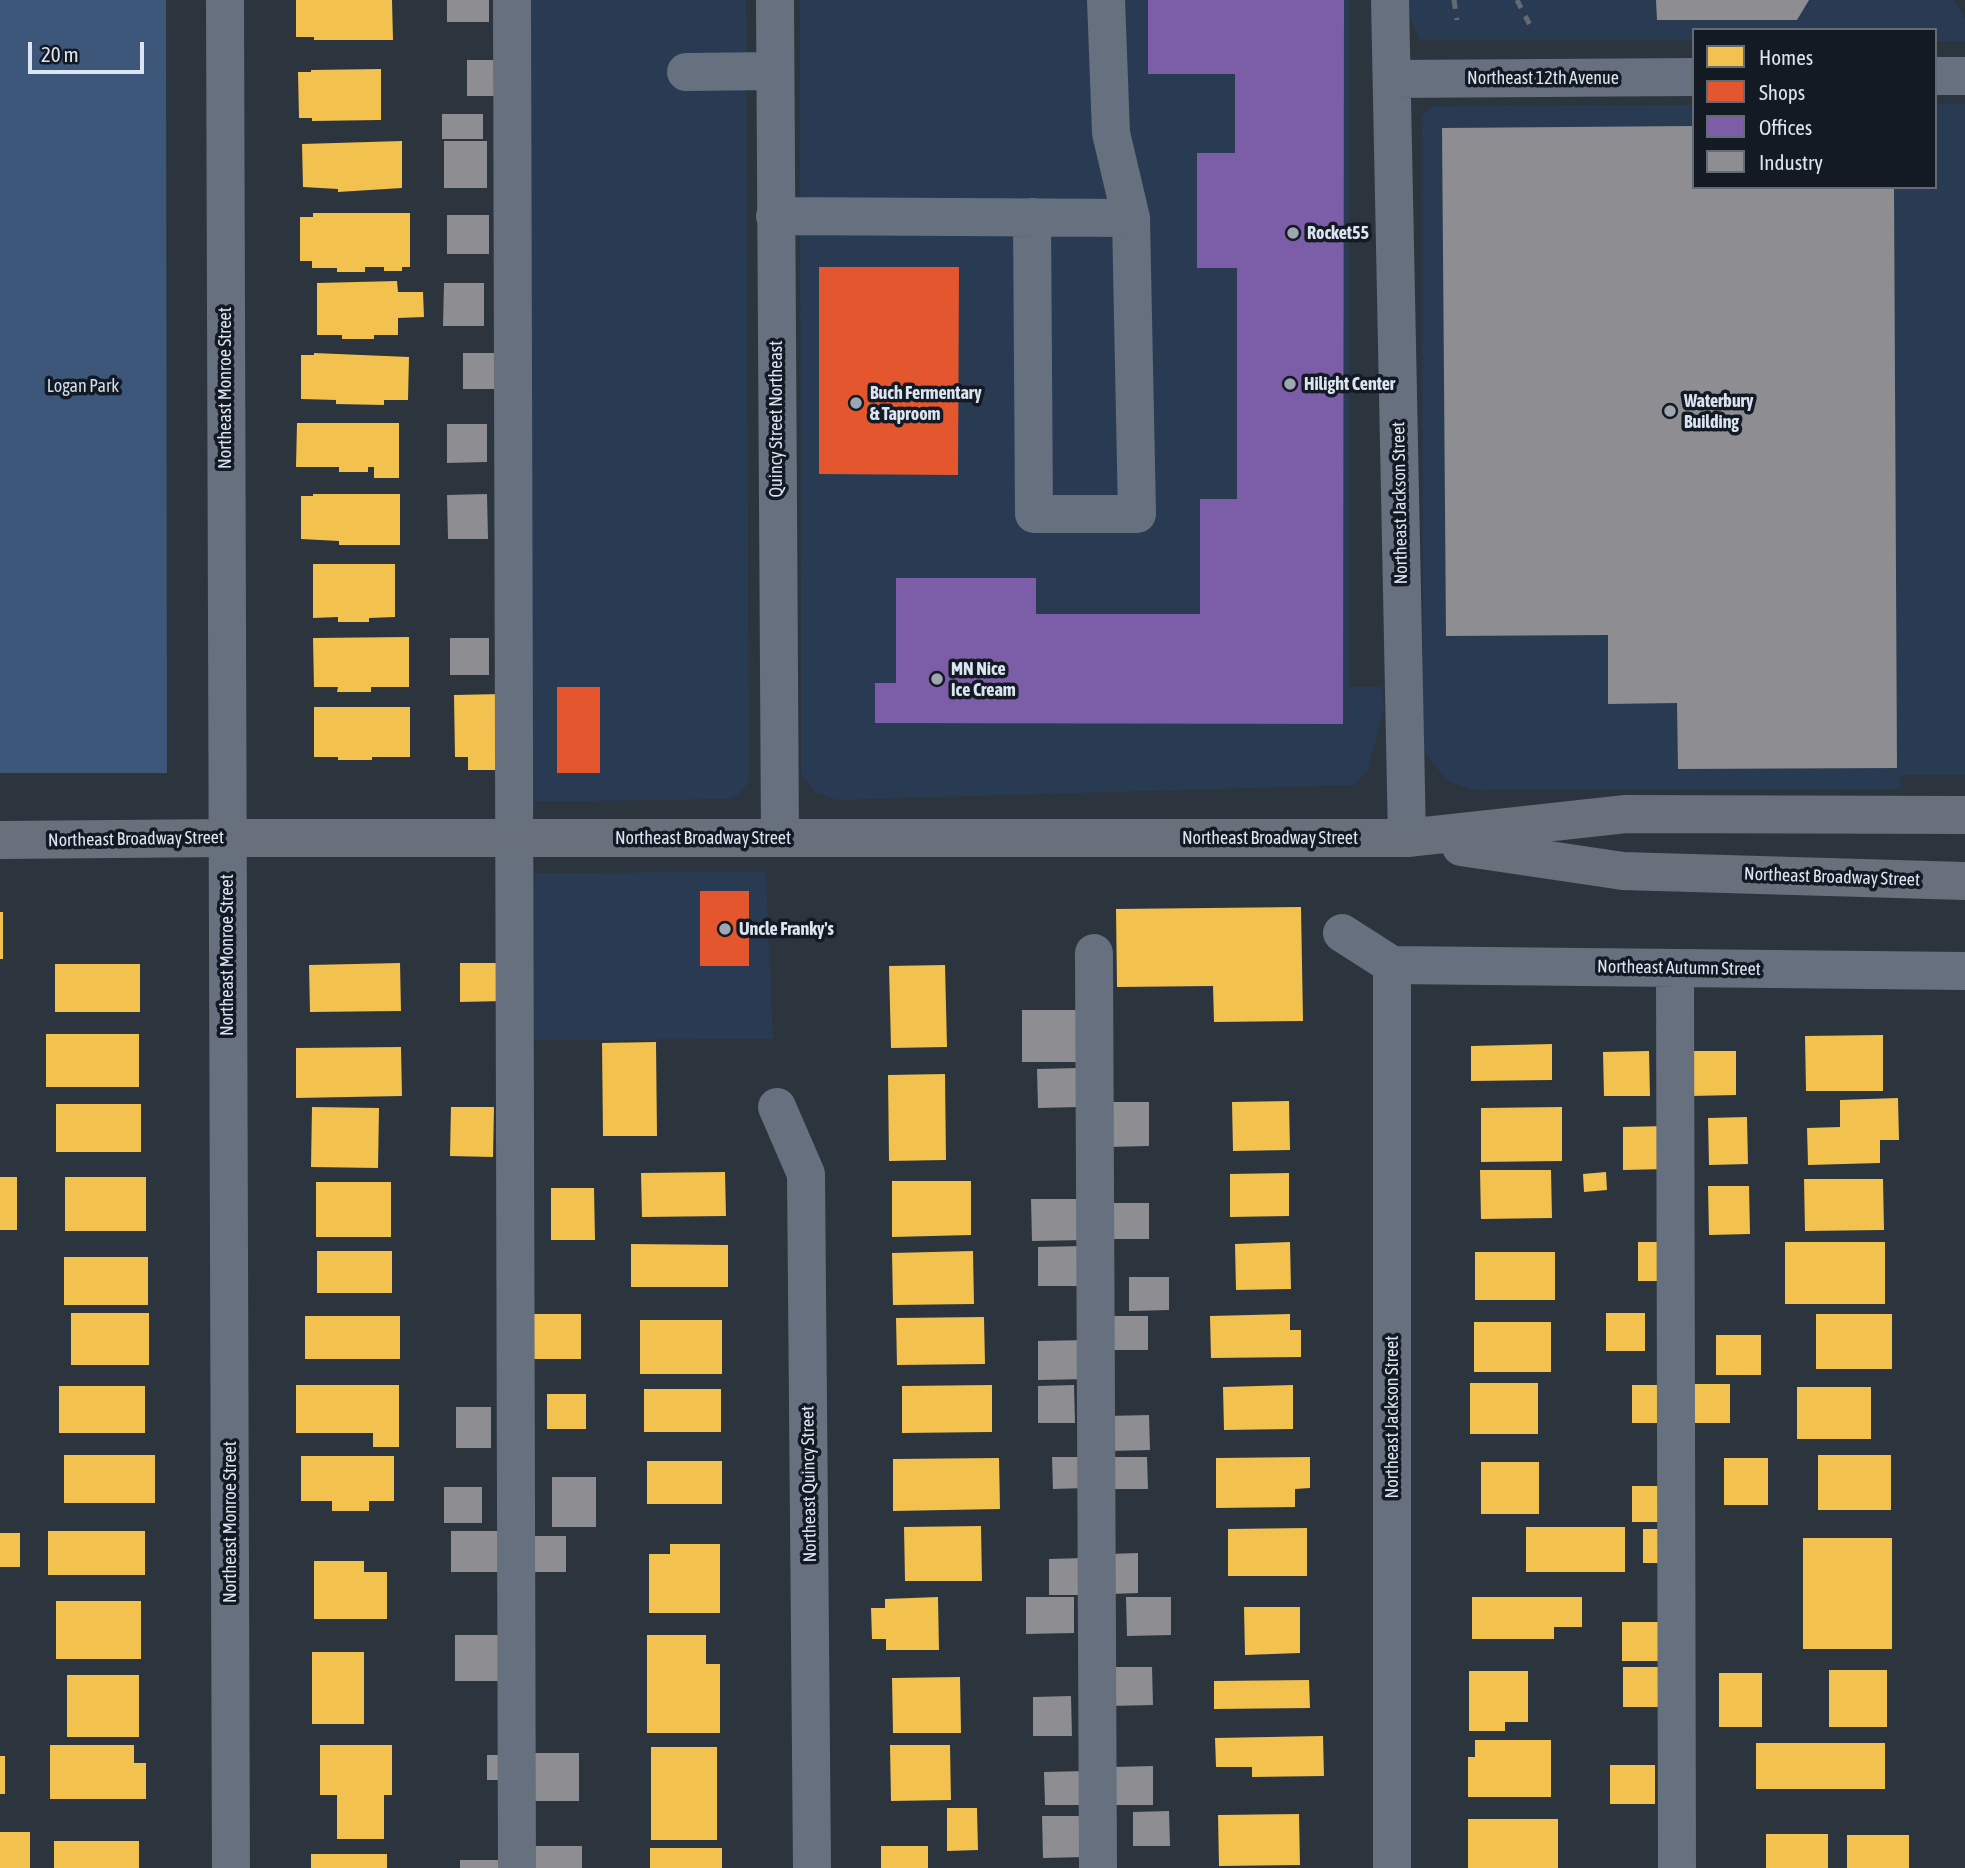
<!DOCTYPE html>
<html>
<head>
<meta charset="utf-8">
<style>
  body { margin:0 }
  #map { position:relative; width:1965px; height:1868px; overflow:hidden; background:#2c343e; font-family:"Asap Condensed",sans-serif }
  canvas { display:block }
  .legend { position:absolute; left:1692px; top:28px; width:245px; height:161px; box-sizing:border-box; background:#141a23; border:2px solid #646b75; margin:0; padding:9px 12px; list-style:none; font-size:21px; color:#dbe4f1 }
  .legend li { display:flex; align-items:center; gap:14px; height:35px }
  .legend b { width:35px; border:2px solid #646b75 }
  .scale { position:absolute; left:28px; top:42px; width:116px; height:32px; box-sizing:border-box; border:4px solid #dbe4f1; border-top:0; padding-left:9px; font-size:21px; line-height:24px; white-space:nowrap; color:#dbe4f1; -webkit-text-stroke:5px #141a23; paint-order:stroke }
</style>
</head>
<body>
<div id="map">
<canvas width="1965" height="1868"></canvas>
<ul class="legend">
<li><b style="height:19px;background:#f2c14e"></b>Homes</li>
<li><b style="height:19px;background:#e4572e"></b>Shops</li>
<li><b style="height:19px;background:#7b5ea7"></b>Offices</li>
<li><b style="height:19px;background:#8d8d92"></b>Industry</li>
</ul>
<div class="scale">20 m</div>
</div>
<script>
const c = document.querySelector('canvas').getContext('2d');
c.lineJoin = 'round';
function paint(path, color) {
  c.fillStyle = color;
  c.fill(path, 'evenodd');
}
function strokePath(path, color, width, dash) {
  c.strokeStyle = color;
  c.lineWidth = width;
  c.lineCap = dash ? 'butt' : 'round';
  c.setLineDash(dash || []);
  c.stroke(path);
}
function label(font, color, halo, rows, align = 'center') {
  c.font = font + ' "Asap Condensed",sans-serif';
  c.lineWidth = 7;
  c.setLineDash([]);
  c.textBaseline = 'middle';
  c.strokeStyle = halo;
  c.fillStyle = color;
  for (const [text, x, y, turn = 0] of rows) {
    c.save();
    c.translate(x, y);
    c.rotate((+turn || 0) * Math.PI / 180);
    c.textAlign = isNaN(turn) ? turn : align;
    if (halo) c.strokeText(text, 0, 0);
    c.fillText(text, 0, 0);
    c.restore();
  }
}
const built = new Path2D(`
  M518 0H746L749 781 739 795 726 799 521 802Z
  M800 0H1349L1350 687H1382L1384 709 1368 770 1354 785 837 800 815 792 801 774Z
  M1408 0H1954L1965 19V41H1935V30H1694V40H1420L1409 14Z
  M1935 104H1965V775H1900L1901 789 1473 790 1447 781 1423 750 1422 116 1433 106 1694 105V187H1935Z
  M766 872 773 1039 525 1040 520 873Z`);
const green = new Path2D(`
  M0 0H166L167 773H0Z`);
const homes = new Path2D(`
  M296 0H392L393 40H314V37H296Z
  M381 69V120L312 121V118H299L298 72H311V70Z
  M402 141V188L338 192V189L303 187 302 144Z
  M313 213H410V267H402V271H384V267H365V272H337V268H312V261H300V217H313Z
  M397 281 398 292H423L424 317 398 318V335H374V339H342V335H317V283Z
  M314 353 409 357 408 400H384V405L336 404V400L301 399V355H314Z
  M297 423H399V478H374V467H368V472H339V467H296Z
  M313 494H400V545H339V541L301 539V496H313Z
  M313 564H395V617L369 618V622H338V617L313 618Z
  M409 637V687H371V692H337L338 687H314L313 638Z
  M502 694 503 770H468V757H455L454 695Z
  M314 707H410V757H372V760H338V757H314Z
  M1301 907 1303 1021 1214 1022 1213 986 1117 987 1116 909Z
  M0 912H3V959H0Z
  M400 963 401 1011 310 1012 309 965Z
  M460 963H504V1001L460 1002Z
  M55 964H140V1012H55Z
  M945 965 947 1047 891 1048 889 966Z
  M46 1034H139V1087H46Z
  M1883 1035V1091H1806L1805 1036Z
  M656 1042 657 1136H603L602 1043Z
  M1552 1044V1080L1471 1081V1046Z
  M401 1047 402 1096 296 1098V1048Z
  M1649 1051 1650 1096H1604L1603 1052Z
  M1691 1051H1736V1095L1691 1096Z
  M945 1074 946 1160 889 1161 888 1075Z
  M1898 1098 1899 1140H1880V1163L1808 1165 1807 1128 1840 1127V1100Z
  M1289 1101 1290 1150 1233 1151 1232 1102Z
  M56 1104H141V1152H56Z
  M312 1107 379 1108 378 1168 311 1167Z
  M451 1107H494L493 1157 450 1156Z
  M1562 1107V1161L1481 1162V1108Z
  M1747 1117 1748 1164 1709 1165 1708 1118Z
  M1666 1126 1667 1169 1623 1170V1127Z
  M1480 1170H1551L1552 1218 1481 1219Z
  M725 1172 726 1216 642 1217 641 1173Z
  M1606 1172 1607 1190 1584 1192 1583 1174Z
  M1289 1173V1216L1230 1217V1174Z
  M0 1177H17V1230H0Z
  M65 1177H146V1231H65Z
  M1804 1179H1883L1884 1230 1805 1231Z
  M892 1181H971V1235L892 1237Z
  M316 1182H391V1237H316Z
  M1708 1186H1749L1750 1234 1709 1235Z
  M551 1188H594L595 1240H551Z
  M1290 1242 1291 1289 1236 1290 1235 1244Z
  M1638 1242H1668V1281H1638Z
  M1785 1242H1885V1304H1785Z
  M631 1244 728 1245V1287H631Z
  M317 1251H392V1293H317Z
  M973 1251 974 1304 893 1305 892 1253Z
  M1475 1252H1555V1300H1475Z
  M64 1257H148V1305H64Z
  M71 1313H149V1365H71Z
  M1606 1313H1645V1351H1606Z
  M529 1314H581V1359H529Z
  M1290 1314V1330H1301V1357L1211 1358 1210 1316Z
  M1816 1314H1892V1369H1816Z
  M305 1316H400V1359H305Z
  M984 1317 985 1364 897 1365 896 1318Z
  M640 1320H722V1374H640Z
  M1474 1322H1551V1372H1474Z
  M1716 1335H1761V1375H1716Z
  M1470 1383H1538V1434H1470Z
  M1691 1384H1730V1423H1691Z
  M296 1385H399V1447H373V1433H296Z
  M992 1385V1432L902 1433V1386Z
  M1293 1385V1429L1224 1430 1223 1387Z
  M1632 1385H1667V1423H1632Z
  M59 1386H145V1433H59Z
  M1797 1387H1871V1439H1797Z
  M644 1389H721V1432H644Z
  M547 1394H586V1429H547Z
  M64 1455H155V1503H64Z
  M1818 1455H1891V1510H1818Z
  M301 1456H394V1501H369V1511H332V1501H301Z
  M1310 1457V1488L1295 1489V1507L1216 1508V1458Z
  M999 1458 1000 1509 893 1511V1459Z
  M1724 1458H1768V1505H1724Z
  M647 1461H722V1504H647Z
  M1481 1462H1539V1514H1481Z
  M1632 1486H1665V1522H1632Z
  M981 1526 982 1581H905L904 1527Z
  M1526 1527H1625V1572H1526Z
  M1307 1528V1576H1228V1529Z
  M1643 1529H1666V1563H1643Z
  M48 1531H145V1575H48Z
  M0 1533H20V1567H0Z
  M1803 1538H1892V1649H1803Z
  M670 1544H720V1613H649V1554H670Z
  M314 1561H364V1572H387V1619H314Z
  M938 1597 939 1650H886V1639H872L871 1608H885V1599Z
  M1472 1597H1582V1627H1554V1639H1472Z
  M56 1601H141V1659H56Z
  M1244 1607H1300V1653L1245 1655Z
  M1622 1622H1668V1661H1622Z
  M647 1635H706V1664H720V1733H647Z
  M312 1652H364V1724H312Z
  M1623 1667H1668V1707H1623Z
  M1829 1670H1887V1727H1829Z
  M1469 1671H1528V1722H1505V1731H1469Z
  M1719 1673H1762V1727H1719Z
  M67 1675H139V1737H67Z
  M960 1677 961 1733H893L892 1678Z
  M1309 1680 1310 1708 1214 1709V1681Z
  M1323 1736 1324 1776 1252 1777V1767H1216L1215 1738Z
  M1475 1740H1551V1797H1468V1757H1475Z
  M1756 1743H1885V1789H1756Z
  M50 1745H134V1763H146V1799H50Z
  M320 1745H392V1795H384V1839H337V1795H320Z
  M890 1745H950L951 1800 891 1801Z
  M651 1747H717V1840H651Z
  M0 1756H5V1794H0Z
  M1610 1765H1655V1804H1610Z
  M947 1808H977L978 1850 947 1851Z
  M1299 1814 1300 1865 1219 1866 1218 1815Z
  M1468 1819H1558V1868H1468Z
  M0 1832H30V1868H0Z
  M1766 1834H1828V1868H1766Z
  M1847 1835H1909V1868H1847Z
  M54 1841H139V1868H54Z
  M881 1846H928V1868H881Z
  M650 1848H722V1868H650Z
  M311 1854H387V1868H311Z`);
const shops = new Path2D(`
  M819 267H959L958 475 819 474Z
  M557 687H600V773H557Z
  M700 891H749V966H700Z`);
const offices = new Path2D(`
  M1148 0H1344L1343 724 875 723V683H896V578H1036V614H1200V499H1237V268H1197V153H1235V74H1148Z`);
const industry = new Path2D(`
  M447 0H489V22H447Z
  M1656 0H1809L1797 20H1657Z
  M467 60H499L500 96H467Z
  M442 114H483V139H442Z
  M1694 126V187H1894L1897 768 1678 769 1677 703 1608 704V635L1446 636 1442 128Z
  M444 141H487V188H444Z
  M447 215H489V254H447Z
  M444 283H484V326H443Z
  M463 353H501V389H463Z
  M447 424H487V462L447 463Z
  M487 494 488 539H448L447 495Z
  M450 638H489V675H450Z
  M1022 1010H1078L1079 1062H1022Z
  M1079 1068 1080 1107 1038 1108 1037 1069Z
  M1108 1102H1149V1146L1108 1147Z
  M1031 1199H1085V1240L1032 1241Z
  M1107 1203H1149V1239H1107Z
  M1083 1246V1286H1038V1247Z
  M1129 1277H1169V1310L1129 1311Z
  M1110 1316H1148V1350H1110Z
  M1087 1340V1379L1038 1380V1341Z
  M1074 1385 1075 1423H1038V1386Z
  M456 1407H491V1448H456Z
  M1149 1415 1150 1450 1108 1451 1107 1416Z
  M1052 1457H1086V1488L1053 1489Z
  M1109 1457H1147L1148 1489H1109Z
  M552 1477H596V1527H552Z
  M444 1487H482V1523H444Z
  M451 1531H501V1572H451Z
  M529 1536H566V1572H529Z
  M1138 1553V1593L1110 1594 1109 1554Z
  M1085 1558 1086 1595H1049V1559Z
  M1026 1597H1074V1633L1026 1634Z
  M1126 1597H1171V1635L1127 1636Z
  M455 1635H500V1681H455Z
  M1109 1667H1152L1153 1705 1110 1706Z
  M1071 1696 1072 1736H1033V1697Z
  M533 1753H579V1801H533Z
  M487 1755H505V1780H487Z
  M1153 1766V1805H1113L1112 1767Z
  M1086 1771 1087 1805H1045L1044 1772Z
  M1169 1811 1170 1846H1133V1812Z
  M1042 1816H1086L1087 1857 1043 1858Z
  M529 1846H582V1868H529Z
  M460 1860H505V1868H460Z`);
const minor = new Path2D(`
  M225 0 231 1868
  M512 0 517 1868
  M775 0 780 838
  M1390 0 1407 838
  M686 72 775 71
  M1935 76H1965
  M1392 79 1694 77
  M775 216 1131 218 1111 133 1106 0
  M1032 217 1034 514H1137L1131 218
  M1342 933 1392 965
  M1094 953 1098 1868
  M1392 965 1965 971
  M1675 968 1677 1868
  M777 1107 806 1174 812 1868
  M1392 1868V965`);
const major = new Path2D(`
  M0 840 226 838H1407L1626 814 1965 815
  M1461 847 1623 871 1965 881`);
const rail = new Path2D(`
  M1454 0 1457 20
  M1517 0 1532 29`);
const markers = [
  [1293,233,7,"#9ea6b2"],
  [1290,384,7,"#9ea6b2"],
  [856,403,7,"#9ea6b2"],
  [1670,411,7,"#9ea6b2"],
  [937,679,7,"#9ea6b2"],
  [725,929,7,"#9ea6b2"]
];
const streetNames = [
  ["Northeast 12th Avenue",1543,78],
  ["Northeast Monroe Street",225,388,-90],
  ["Quincy Street Northeast",776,419,-90],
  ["Northeast Jackson Street",1400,503,-91],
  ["Northeast Broadway Street",703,838],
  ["Northeast Broadway Street",1270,838],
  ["Northeast Broadway Street",136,839,-1],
  ["Northeast Broadway Street",1832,877,2],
  ["Northeast Monroe Street",227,955,-90],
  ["Northeast Autumn Street",1679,968,1],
  ["Northeast Jackson Street",1392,1417,-90],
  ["Northeast Quincy Street",809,1484,-91],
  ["Northeast Monroe Street",230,1522,-90]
];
const poiNames = [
  ["Rocket55",1307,233],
  ["Hilight Center",1304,384],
  ["Buch Fermentary",870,393],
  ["& Taproom",870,414],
  ["Waterbury",1684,401],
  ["Building",1684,422],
  ["MN Nice",951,669],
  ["Ice Cream",951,690],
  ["Uncle Franky's",739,929]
];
const parkNames = [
  ["Logan Park",83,386]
];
paint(built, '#293b52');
paint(green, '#3c577a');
paint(homes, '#f2c14e');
paint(shops, '#e4572e');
paint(offices, '#7b5ea7');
paint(industry, '#8d8d92');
strokePath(minor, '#66707f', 38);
strokePath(major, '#68707c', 38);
strokePath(rail, '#626a74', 5, [9, 9]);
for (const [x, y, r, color] of markers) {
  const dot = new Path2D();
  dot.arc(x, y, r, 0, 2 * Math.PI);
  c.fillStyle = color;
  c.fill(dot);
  strokePath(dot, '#141a23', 2.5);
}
label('18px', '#dbe4f1', '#141a23', streetNames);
label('bold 18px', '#dbe4f1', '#141a23', poiNames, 'left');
label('18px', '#d1deef', '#141a23', parkNames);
</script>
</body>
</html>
